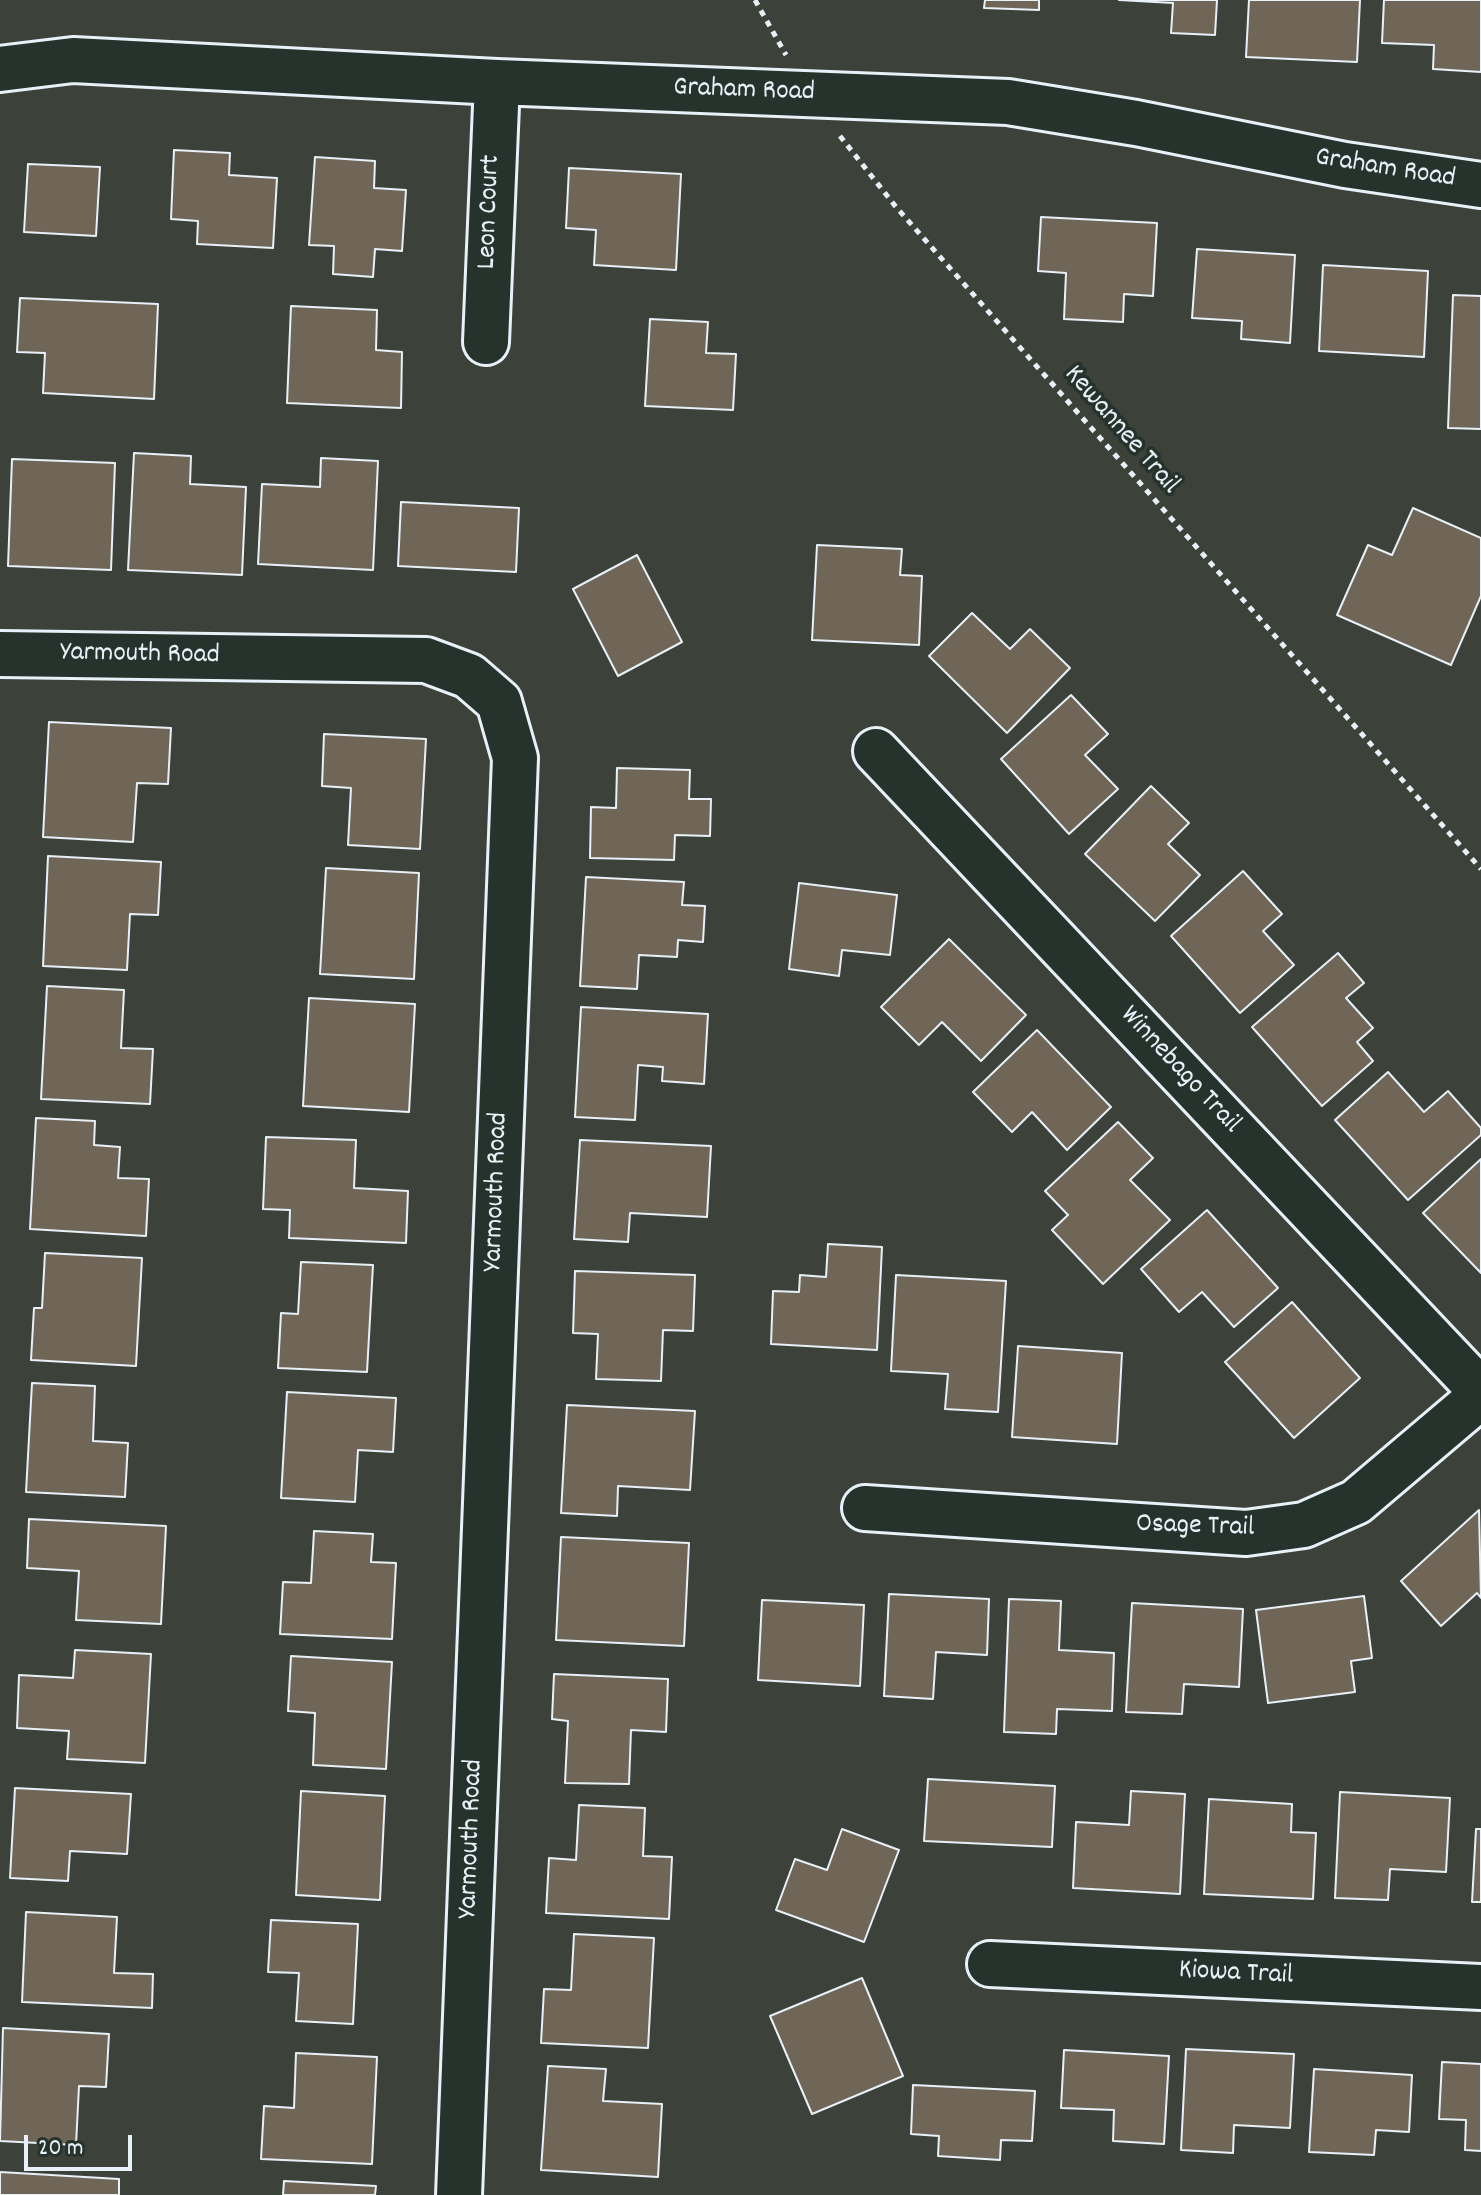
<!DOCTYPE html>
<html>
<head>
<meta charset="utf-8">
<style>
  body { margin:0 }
  #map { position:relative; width:1481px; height:2195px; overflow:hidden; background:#3c423a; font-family:Dekko,sans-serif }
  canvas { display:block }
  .scale { position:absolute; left:24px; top:2135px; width:108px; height:36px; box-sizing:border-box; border:4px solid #e8f1f8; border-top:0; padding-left:10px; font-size:24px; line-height:28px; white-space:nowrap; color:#e8f1f8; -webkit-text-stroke:6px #26332d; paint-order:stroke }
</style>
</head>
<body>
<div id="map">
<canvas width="1481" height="2195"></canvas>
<div class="scale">20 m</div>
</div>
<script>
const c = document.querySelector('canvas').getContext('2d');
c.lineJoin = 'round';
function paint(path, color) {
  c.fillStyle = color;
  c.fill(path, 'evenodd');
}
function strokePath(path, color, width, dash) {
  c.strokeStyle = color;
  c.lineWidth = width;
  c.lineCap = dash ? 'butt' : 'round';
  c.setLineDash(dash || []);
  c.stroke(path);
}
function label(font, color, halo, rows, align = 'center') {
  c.font = font + ' Dekko,sans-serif';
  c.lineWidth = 7;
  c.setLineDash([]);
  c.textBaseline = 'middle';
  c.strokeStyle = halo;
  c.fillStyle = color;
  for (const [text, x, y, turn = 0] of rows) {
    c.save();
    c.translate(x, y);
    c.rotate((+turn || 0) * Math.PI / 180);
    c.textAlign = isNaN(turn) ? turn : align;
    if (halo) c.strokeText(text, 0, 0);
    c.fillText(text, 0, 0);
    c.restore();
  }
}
const building = new Path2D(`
  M985 0H1039V10L984 8Z
  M1119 0H1217L1215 35 1171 33 1173 3Z
  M1249 0H1360L1357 62 1246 57Z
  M1384 0H1481V72L1433 69 1434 45 1382 43Z
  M174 150 230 153 229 175 277 178 273 248 197 244 198 221 171 219Z
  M315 157 375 161 374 188 406 190 402 251 375 249 373 277 333 274 334 246 309 245Z
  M28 164 100 167 96 236 24 232Z
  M569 168 681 174 676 270 594 265 596 230 566 228Z
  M1041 217 1157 223 1153 296 1124 294 1123 322 1064 319 1066 273 1038 271Z
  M1197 249 1295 255 1290 343 1241 339 1242 321 1192 318Z
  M1323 265 1428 271 1424 357 1319 351Z
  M1453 295 1481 296V429L1448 428Z
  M20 298 158 304 154 399 43 393 45 353 17 352Z
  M291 306 377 310 376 350 402 352 401 408 287 403Z
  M650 319 708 322 706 353 736 354 733 410 645 406Z
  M134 453 191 456 190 484 246 487 242 575 128 570Z
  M321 458 378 461 373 570 258 564 262 484 320 487Z
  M12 459 115 463 111 570 8 566Z
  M401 502 519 508 516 572 398 566Z
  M1413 508 1481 538V596L1451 665 1337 615 1368 545 1392 555Z
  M817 545 902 549 900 575 922 576 919 645 812 640Z
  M637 555 682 642 618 676 573 589Z
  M972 613 1010 649 1030 629 1070 668 1007 733 929 656Z
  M1071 695 1108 734 1085 755 1118 789 1069 834 1001 759Z
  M49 722 171 728 168 784 137 783 133 842 43 837Z
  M324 734 426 739 420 849 348 845 351 788 322 786Z
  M617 768 690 770 689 799H711L710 836 675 835 674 860 590 858 591 807 616 808Z
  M1151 786 1189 823 1168 844 1200 875 1155 921 1085 854Z
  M48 856 161 862 158 915 130 914 127 970 43 966Z
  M326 868 419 873 414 979 320 974Z
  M1243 871 1282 914 1263 931 1294 965 1240 1013 1171 936Z
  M586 877 684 882 682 905 705 906 703 942 678 940 677 957 639 955 637 989 580 986Z
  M799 883 897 895 890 955 842 950 839 976 789 969Z
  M949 939 1026 1015 981 1061 942 1022 919 1045 881 1007Z
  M1338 953 1364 983 1346 998 1373 1028 1357 1042 1373 1061 1322 1106 1252 1027Z
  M47 986 124 990 121 1048 153 1049 150 1104 41 1099Z
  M309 998 415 1004 409 1112 303 1106Z
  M581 1007 708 1014 704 1084 662 1081 663 1067 638 1065 635 1120 575 1117Z
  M1037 1030 1111 1107 1067 1150 1032 1112 1012 1132 973 1092Z
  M1388 1072 1424 1112 1448 1091 1481 1128V1135L1408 1200 1335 1120Z
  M36 1118 95 1121 94 1145 120 1147 118 1178 149 1179 146 1236 30 1229Z
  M1118 1122 1153 1158 1130 1180 1170 1220 1103 1284 1052 1230 1068 1215 1045 1191Z
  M266 1137 356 1140 354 1188 408 1191 406 1243 289 1238 290 1210 263 1209Z
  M580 1140 711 1146 707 1217 630 1213 628 1242 574 1239Z
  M1481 1159V1273L1423 1213Z
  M1207 1210 1278 1288 1234 1327 1202 1292 1179 1312 1141 1269Z
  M828 1244 882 1247 877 1350 771 1344 773 1291 799 1292 800 1275 826 1277Z
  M45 1253 142 1258 136 1366 31 1360 34 1308H42Z
  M301 1262 373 1265 367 1372 278 1368 281 1313 298 1314Z
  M575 1271 695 1275 693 1331 663 1330 661 1381 596 1379 598 1334 573 1333Z
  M896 1275 1006 1281 998 1412 945 1409 948 1374 891 1371Z
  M1292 1302 1360 1378 1294 1438 1225 1362Z
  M1018 1346 1122 1353 1117 1444 1012 1437Z
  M32 1383 95 1386 93 1441 128 1443 125 1497 26 1492Z
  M287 1392 396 1398 393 1452 358 1450 355 1502 281 1498Z
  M567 1405 695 1411 690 1490 618 1486 617 1516 561 1513Z
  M1479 1510 1481 1598 1477 1593 1441 1626 1401 1581Z
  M29 1519 166 1526 161 1624 76 1620 79 1571 27 1568Z
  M314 1531 373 1534 371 1562 396 1563 392 1639 280 1634 283 1582 311 1583Z
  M561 1537 689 1543 684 1646 556 1640Z
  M889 1594 989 1599 987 1655 936 1652 933 1699 884 1696Z
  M1364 1596 1372 1658 1351 1661 1355 1692 1268 1703 1256 1610Z
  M1009 1599 1061 1601 1059 1650 1114 1653 1112 1711 1057 1709 1056 1734 1004 1732Z
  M762 1600 864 1605 860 1686 758 1680Z
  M1132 1603 1243 1609 1239 1687 1184 1684 1182 1714 1126 1712Z
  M75 1650 151 1654 145 1763 67 1759 69 1731 17 1728 19 1675 73 1678Z
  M291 1656 392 1662 386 1769 313 1765 315 1713 288 1711Z
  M554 1674 668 1679 666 1732 631 1730 629 1784 565 1783 568 1721 552 1719Z
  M928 1779 1055 1786 1052 1847 924 1841Z
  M15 1788 131 1794 127 1854 70 1851 68 1881 10 1878Z
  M301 1791 385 1796 380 1900 296 1895Z
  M1131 1791 1185 1794 1180 1894 1073 1888 1076 1822 1129 1825Z
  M1340 1792 1450 1798 1446 1872 1390 1869 1388 1900 1335 1898Z
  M1209 1799 1292 1804 1291 1832 1316 1833 1313 1899 1204 1894Z
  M579 1805 645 1808 643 1856 672 1857 669 1919 546 1913 549 1858 576 1860Z
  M842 1829 899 1850 864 1942 776 1910 795 1859 827 1870Z
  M1476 1829H1481V1902H1472Z
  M26 1912 117 1917 114 1973 153 1974 152 2008 22 2002Z
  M271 1920 358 1924 353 2024 296 2021 299 1973 268 1972Z
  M574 1934 654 1938 648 2048 541 2043 544 1989 571 1990Z
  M862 1978 903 2076 812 2114 770 2016Z
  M3 2028 109 2034 106 2087 79 2086 76 2145 0 2141Z
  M1186 2049 1294 2054 1290 2128 1234 2125 1233 2153 1181 2150Z
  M1064 2050 1169 2056 1164 2144 1113 2141 1114 2110 1061 2108Z
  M296 2053 377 2057 372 2164 261 2159 264 2106 294 2108Z
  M1442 2062 1481 2064V2151L1465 2150 1466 2120 1439 2119Z
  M548 2066 606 2069 603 2101 662 2104 658 2177 541 2170Z
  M1314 2069 1412 2075 1409 2132 1376 2130 1374 2155 1309 2152Z
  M913 2085 1035 2091 1032 2141 1001 2140 1000 2160 938 2156 939 2136 911 2134Z
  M0 2172 119 2179V2195H0Z
  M284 2181 376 2186 375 2195H283Z`);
const path = new Path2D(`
  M755 0 786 55
  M840 136 896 207 1481 869`);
const minor = new Path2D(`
  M0 69 73 60 497 82 1008 102 1136 123 1345 165 1481 185
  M486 342 497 82
  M0 654 426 660 469 676 499 702 515 758 459 2195
  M876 751 1481 1391
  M865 1508 1246 1533 1304 1525 1356 1502 1481 1396
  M990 1964 1481 1987`);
const streetNames = [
  ["Graham Road",744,92,2],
  ["Graham Road",1385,170,9],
  ["Leon Court",491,212,-88],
  ["Kewannee Trail",1120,431,49],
  ["Yarmouth Road",140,656,1],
  ["Winnebago Trail",1179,1071,47],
  ["Yarmouth Road",498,1192,-88],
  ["Osage Trail",1195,1528,2],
  ["Yarmouth Road",473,1839,-88],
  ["Kiowa Trail",1236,1975,3]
];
paint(building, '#6f6658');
strokePath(building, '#e8f1f8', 2);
strokePath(minor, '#e8f1f8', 50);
strokePath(path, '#e8f1f8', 5, [6, 6]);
strokePath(minor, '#26332d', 44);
label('28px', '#e8f1f8', '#26332d', streetNames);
</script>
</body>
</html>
